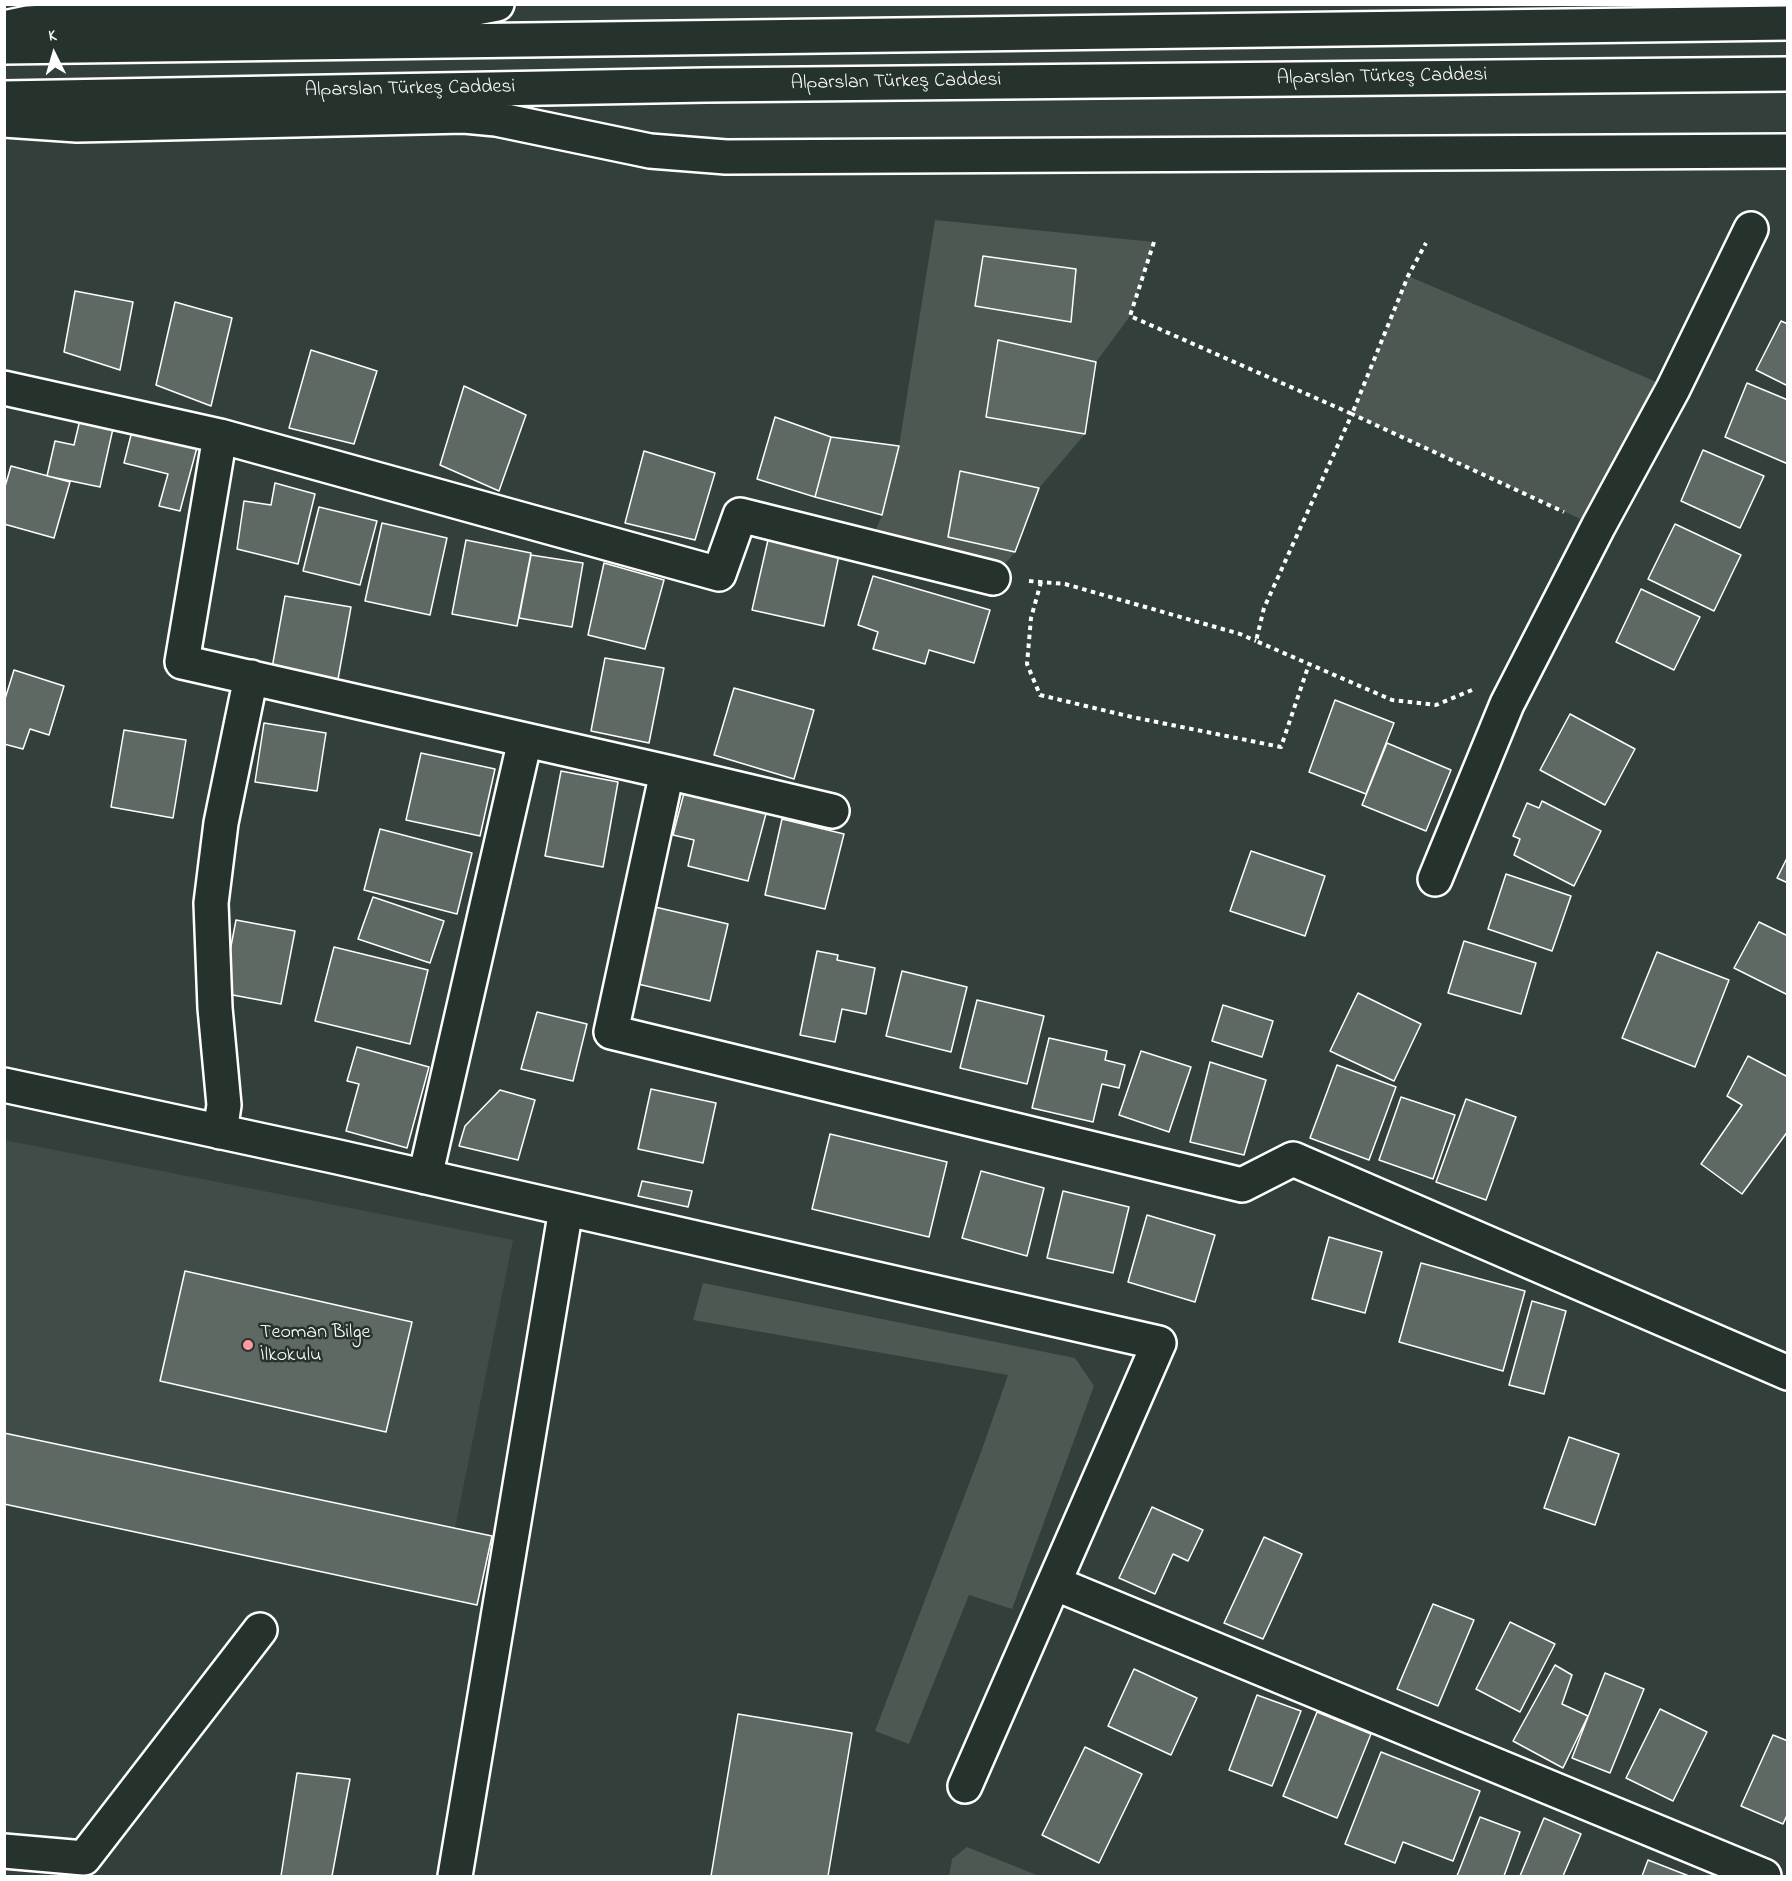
<!DOCTYPE html>
<html>
<head>
<meta charset="utf-8">
<style>
  body { margin:0 }
  #map { position:relative; width:1792px; height:1881px; overflow:hidden; background:#333f3a; font-family:"Indie Flower",sans-serif }
  canvas { display:block }
  .frame { position:absolute; inset:0; border:6px solid #fff; pointer-events:none }
  .north { position:absolute; left:24px; top:24px; width:60px; height:60px; -webkit-text-stroke:4px #26332d; paint-order:stroke; rotate:355deg; font-size:16px; font-weight:700; line-height:24px; text-align:center; color:#fff }
  .north::after { content:''; display:block; margin:auto; width:21px; height:27px; background:#fff; clip-path:polygon(50% 0,100% 100%,50% 72%,0 100%) }
</style>
</head>
<body>
<div id="map">
<canvas width="1792" height="1881"></canvas>
<div class="frame"></div>
<div class="north">K</div>
</div>
<script>
const c = document.querySelector('canvas').getContext('2d');
c.lineJoin = 'round';
function paint(path, color) {
  c.fillStyle = color;
  c.fill(path, 'evenodd');
}
function strokePath(path, color, width, dash) {
  c.strokeStyle = color;
  c.lineWidth = width;
  c.lineCap = dash ? 'butt' : 'round';
  c.setLineDash(dash || []);
  c.stroke(path);
}
function label(font, color, halo, rows, align = 'center') {
  c.font = font + ' "Indie Flower",sans-serif';
  c.lineWidth = 5;
  c.setLineDash([]);
  c.textBaseline = 'middle';
  c.strokeStyle = halo;
  c.fillStyle = color;
  for (const [text, x, y, turn = 0] of rows) {
    c.save();
    c.translate(x, y);
    c.rotate((+turn || 0) * Math.PI / 180);
    c.textAlign = isNaN(turn) ? turn : align;
    if (halo) c.strokeText(text, 0, 0);
    c.fillText(text, 0, 0);
    c.restore();
  }
}
const built = new Path2D(`
  M4 1140 513 1240 453 1538 5 1450Z`);
const green = new Path2D(`
  M935 220 1154 242 1130 316 1096 362 1085 434 1039 488 1015 552 993 578 869 547 882 515 899 446Z
  M1408 276 1673 389 1598 527 1352 414Z
  M703 1283 1075 1358 1094 1386 1012 1609 969 1595 909 1744 875 1731 980 1455 1008 1375 693 1320Z
  M967 1847 1039 1876H949L952 1859Z`);
const building = new Path2D(`
  M983 256 1076 269 1071 322 975 306Z
  M75 291 133 302 120 370 64 352Z
  M175 302 232 318 211 406 156 385Z
  M1781 321 1788 324V386L1756 370Z
  M998 340 1096 362 1085 434 986 417Z
  M311 350 377 371 354 444 289 428Z
  M1747 383 1788 400V464L1725 437Z
  M464 386 526 415 499 491 440 465Z
  M83 407 116 415 100 487 47 476 55 441 74 445Z
  M775 417 831 437 815 497 757 479Z
  M134 423 199 440 180 511 159 506 168 474 124 463Z
  M831 437 899 446 882 515 815 497Z
  M1703 450 1764 476 1740 528 1681 501Z
  M644 451 715 473 695 540 625 523Z
  M11 466 70 482 54 538 4 524V490Z
  M960 471 1039 488 1015 552 948 537Z
  M275 483 315 494 298 564 237 549 244 501 271 505Z
  M319 507 377 521 360 585 303 571Z
  M382 523 447 538 430 615 365 601Z
  M1675 524 1741 555 1714 611 1648 579Z
  M466 540 531 553 517 626 452 614Z
  M768 540 839 555 824 626 752 610Z
  M531 555 583 563 572 627 519 618Z
  M604 563 664 580 645 649 588 635Z
  M873 576 990 610 974 663 929 650 925 664 873 649 878 632 858 625Z
  M1641 589 1700 617 1674 670 1616 642Z
  M285 596 351 607 338 679 272 668Z
  M605 658 664 668 649 743 591 731Z
  M14 670 64 686 49 735 30 729 23 749 4 744V702Z
  M734 688 814 710 794 779 714 755Z
  M1335 700 1394 723 1366 794 1309 772Z
  M1570 714 1635 749 1605 805 1540 770Z
  M264 723 326 733 317 791 255 782Z
  M124 730 186 740 173 818 111 807Z
  M1387 743 1451 770 1426 831 1362 805Z
  M421 753 495 769 480 836 406 820Z
  M561 771 618 782 603 867 545 856Z
  M685 789 767 810 748 881 688 866 694 840 673 835Z
  M1542 801 1601 831 1574 886 1514 855 1520 839 1513 836 1527 803 1539 808Z
  M782 819 844 834 825 909 765 895Z
  M380 829 472 853 457 914 364 890Z
  M1251 851 1325 876 1305 936 1230 911Z
  M1788 856V883L1777 878Z
  M1506 874 1571 896 1552 951 1488 929Z
  M373 897 444 921 430 963 358 939Z
  M655 907 728 924 710 1001 638 984Z
  M236 920 295 931 281 1004 222 993Z
  M1759 922 1788 936V995L1734 968Z
  M1464 941 1536 963 1521 1014 1448 993Z
  M334 947 428 970 410 1044 315 1021Z
  M817 951 838 955 837 960 875 968 866 1014 842 1009 835 1042 800 1035Z
  M1657 952 1729 980 1695 1067 1622 1038Z
  M902 971 967 987 951 1052 886 1036Z
  M1358 993 1421 1024 1394 1081 1330 1051Z
  M977 1000 1044 1016 1027 1084 960 1068Z
  M1223 1005 1273 1021 1262 1057 1212 1041Z
  M537 1012 587 1024 573 1081 521 1069Z
  M1049 1038 1107 1051 1105 1060 1125 1065 1119 1088 1102 1084 1093 1122 1032 1108Z
  M357 1047 429 1067 407 1148 346 1131 359 1084 347 1081Z
  M1141 1051 1191 1067 1169 1132 1119 1115Z
  M1748 1056 1788 1077V1131L1742 1194 1701 1164 1742 1105 1727 1096Z
  M1210 1062 1266 1080 1244 1155 1190 1142Z
  M1337 1065 1396 1087 1369 1160 1310 1138Z
  M651 1089 716 1103 703 1163 638 1149Z
  M500 1090 535 1100 518 1160 459 1146 465 1126Z
  M1401 1097 1455 1115 1433 1179 1379 1160Z
  M1466 1099 1516 1117 1486 1200 1436 1182Z
  M830 1134 947 1162 929 1237 812 1209Z
  M981 1171 1044 1188 1027 1256 962 1238Z
  M642 1181 692 1191 688 1207 638 1196Z
  M1063 1191 1129 1207 1113 1273 1047 1258Z
  M1147 1215 1215 1235 1195 1302 1128 1282Z
  M1329 1237 1382 1252 1365 1313 1312 1299Z
  M1421 1263 1525 1291 1503 1371 1399 1342Z
  M185 1271 412 1322 386 1432 160 1381Z
  M1532 1301 1566 1311 1544 1394 1509 1385Z
  M4 1433 492 1536 477 1605 4 1504Z
  M1569 1437 1619 1454 1595 1525 1544 1508Z
  M1152 1507 1203 1530 1188 1561 1173 1554 1155 1594 1119 1578Z
  M1264 1537 1302 1554 1263 1639 1224 1623Z
  M1433 1604 1474 1620 1438 1706 1397 1689Z
  M1510 1622 1555 1644 1520 1712 1476 1689Z
  M1555 1665 1572 1675 1562 1704 1588 1716 1563 1768 1513 1741Z
  M1134 1669 1197 1698 1171 1755 1108 1726Z
  M1605 1673 1644 1689 1610 1773 1572 1758Z
  M1257 1695 1301 1711 1272 1786 1229 1770Z
  M1660 1709 1707 1732 1673 1801 1626 1778Z
  M1317 1712 1371 1734 1337 1818 1283 1796Z
  M738 1714 852 1733 828 1876H711Z
  M1773 1735 1788 1741V1813L1783 1824 1741 1806Z
  M1085 1747 1142 1774 1099 1863 1042 1835Z
  M1381 1752 1480 1791 1453 1861 1403 1842 1395 1863 1345 1844Z
  M297 1773 350 1779 332 1876H281Z
  M1480 1817 1520 1832 1504 1876H1457Z
  M1544 1818 1581 1834 1563 1876H1520Z
  M1648 1860 1689 1876H1642Z`);
const path = new Path2D(`
  M1154 242 1130 316 1352 414 1408 276 1426 243
  M1029 581 1065 584 1240 634 1256 641
  M1041 582 1031 618 1027 664 1040 695 1132 717 1281 747 1309 664
  M1472 690 1436 705 1392 700 1256 641 1264 608 1352 414 1564 512`);
const minor = new Path2D(`
  M4 388 220 436 719 574 740 515 993 578
  M220 436 182 662 667 772 611 1032 1242 1185 1293 1159 1788 1373
  M667 772 832 811
  M1435 879 1507 704 1598 527 1673 389 1751 229
  M4 1085 338 1157 1159 1343 965 1786
  M220 1132 224 1105 215 1008 211 903 221 823 251 677
  M425 1177 525 740
  M1054 1583 1764 1876
  M4 1851 84 1858 260 1630
  M455 1876 566 1209`);
const major = new Path2D(`
  M4 28 28 23 128 17 430 13 466 10 497 4
  M4 47 1788 23
  M4 98 707 85 1788 74
  M4 120 77 125 124 124 464 116 496 119 650 151 726 157 1788 151`);
const markers = [
  [248,1345,6,"#ff9aa2"]
];
const streetNames = [
  ["Alparslan Türkeş Caddesi",1382,78,-1],
  ["Alparslan Türkeş Caddesi",896,83,-1],
  ["Alparslan Türkeş Caddesi",410,90,-1]
];
const poiNames = [
  ["Teoman Bilge",260,1334],
  ["İlkokulu",260,1357]
];
paint(built, '#404c47');
paint(green, '#4d5853');
paint(building, '#5f6964');
strokePath(building, '#fff', 1.5);
strokePath(minor, '#fff', 38);
strokePath(major, '#fff', 38);
strokePath(path, '#fff', 4, [4.5, 4.5]);
strokePath(minor, '#26332d', 33);
strokePath(major, '#26332d', 33);
for (const [x, y, r, color] of markers) {
  const dot = new Path2D();
  dot.arc(x, y, r, 0, 2 * Math.PI);
  c.fillStyle = color;
  c.fill(dot);
  strokePath(dot, '#26332d', 2);
}
label('20px', '#fff', '#26332d', streetNames);
label('20px', '#fff', '#26332d', poiNames, 'left');
</script>
</body>
</html>
